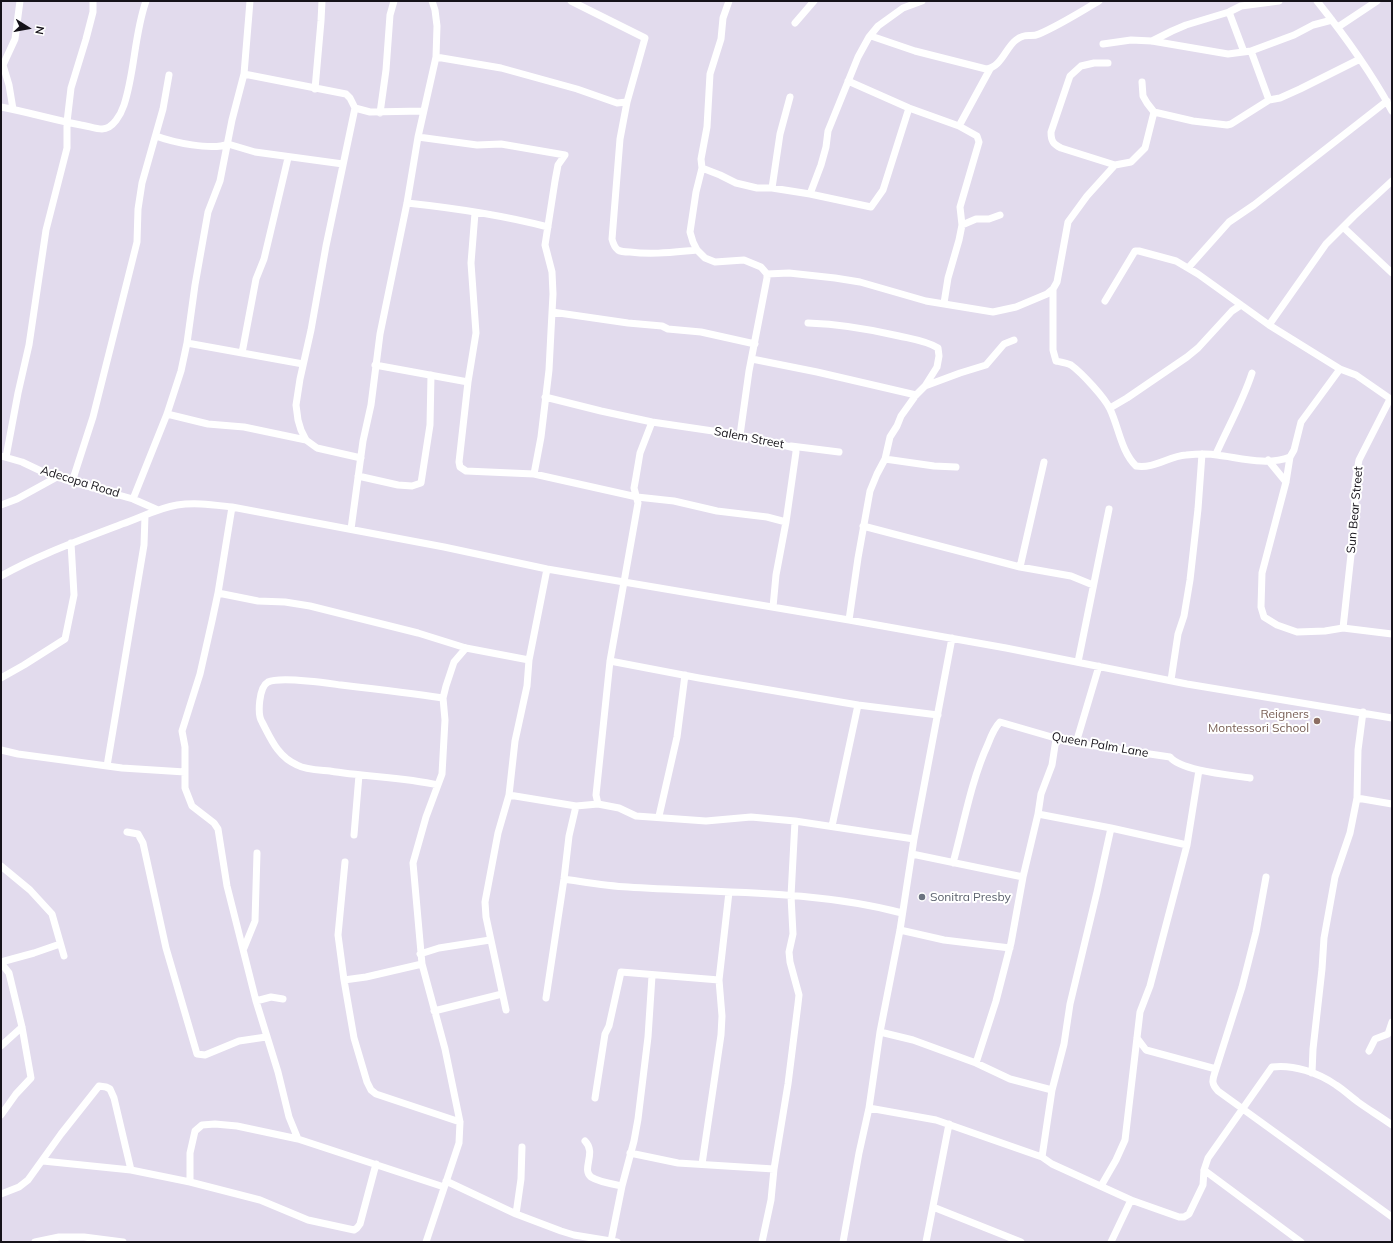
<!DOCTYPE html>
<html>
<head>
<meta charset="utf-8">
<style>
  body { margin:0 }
  #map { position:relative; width:1393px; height:1243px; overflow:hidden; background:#e2dbed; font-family:Mulish,sans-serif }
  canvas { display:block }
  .frame { position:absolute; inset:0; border:2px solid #151219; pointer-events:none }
  .north { position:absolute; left:8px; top:8px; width:40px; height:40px; -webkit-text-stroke:3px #fff; paint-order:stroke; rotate:101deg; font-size:11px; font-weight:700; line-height:16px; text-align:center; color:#151219 }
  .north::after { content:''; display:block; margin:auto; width:14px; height:18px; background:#151219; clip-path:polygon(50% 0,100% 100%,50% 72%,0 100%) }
</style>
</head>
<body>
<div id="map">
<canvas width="1393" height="1243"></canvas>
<div class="frame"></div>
<div class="north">N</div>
</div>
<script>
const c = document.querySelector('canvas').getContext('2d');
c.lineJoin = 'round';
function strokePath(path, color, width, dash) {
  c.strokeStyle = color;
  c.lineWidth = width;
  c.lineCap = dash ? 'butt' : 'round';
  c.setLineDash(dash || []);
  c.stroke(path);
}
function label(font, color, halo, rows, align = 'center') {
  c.font = font + ' Mulish,sans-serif';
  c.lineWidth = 4;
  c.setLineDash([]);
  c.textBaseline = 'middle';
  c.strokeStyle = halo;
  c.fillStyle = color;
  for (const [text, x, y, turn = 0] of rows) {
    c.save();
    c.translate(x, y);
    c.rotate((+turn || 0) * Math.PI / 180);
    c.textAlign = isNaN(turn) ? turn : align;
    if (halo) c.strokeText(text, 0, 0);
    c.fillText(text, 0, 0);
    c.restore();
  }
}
const minor = new Path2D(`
  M729 1 723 18 721 39 710 74 707 127 701 159 702 168 696 192 690 232 693 242 697 250 705 258 715 262 744 260 761 267 767 274V278L749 371 740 435
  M1317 1C1345 36 1371 72 1392 111
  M1229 12 1244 52
  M795 23 814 1
  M1338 27 1377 1
  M871 36 915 51 986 69C1001 68 1006 47 1016 40 1027 32 1030 38 1039 34 1060 25 1080 12 1099 1
  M1152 41 1172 31 1186 25 1229 12 1241 6 1279 1
  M1103 44 1131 40 1152 41 1228 54 1251 51 1294 35 1313 25 1332 20
  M1251 51 1269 100
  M436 57 501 68 577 89 617 103 627 102 645 38 571 1
  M1108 63H1094L1081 66 1070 76 1051 132C1051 141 1053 144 1061 148L1115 165
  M244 74 346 94 350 98 355 108 370 112 423 111
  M848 81 909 108 959 126 977 136 979 142 960 207 962 225 959 240 948 278 944 303
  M1142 82 1143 96 1147 103 1154 112 1193 121 1227 125 1231 124 1269 100 1280 98 1300 89 1360 59
  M315 89 321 21 322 1
  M627 102 620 139 612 239C613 243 614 247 618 250 621 252 626 252 630 252 653 255 674 252 697 250
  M1 107C28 112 54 120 81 125 88 126 96 129 102 129 113 129 121 114 124 105 135 72 134 35 146 1
  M355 108 326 246 311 330 300 379 296 405 298 420 301 430 306 440 317 448 361 458
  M13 109 9 85 3 65 15 39 20 1
  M380 113 386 70 390 15 394 1
  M959 126 990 69
  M156 136C172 142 212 151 228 144L255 152 343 164
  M418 137 477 145 501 144 565 155 558 165 555 181 545 245 552 272 553 294 551 331 549 370 541 437 534 474
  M702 168 720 175 736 183 757 188H772L810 194 871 207 883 190 909 108
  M772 188 780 134 790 97
  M810 194 821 165 826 147 828 131 858 57 869 37 878 26 903 8 922 1
  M407 203C454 208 502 215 548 227
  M475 213 471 263 476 333 468 382 459 462 460 467 466 471 534 474 637 497 674 501 717 511 767 517 786 522
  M962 225 976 219H989L1000 215
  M1343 227 1392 273
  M1188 268 1229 222 1254 205 1387 101
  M767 274 789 273 835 278 860 282 926 301 993 312 1016 307 1047 294 1053 289 1057 282 1068 222 1087 196 1115 165 1131 162 1145 148 1154 112
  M1053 289V350L1056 361C1061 362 1067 363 1071 365 1082 373 1105 398 1110 409 1119 428 1121 451 1136 466 1154 469 1169 456 1186 455 1196 454 1207 453 1217 455 1241 458 1267 466 1290 457
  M1105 301 1135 251H1139L1176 261 1198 274 1269 325 1340 369 1356 375 1392 400
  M552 312 628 323 662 326 668 329 701 332 755 344
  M808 323C839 324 869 329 899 336 912 339 927 341 938 348L939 356 937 367 925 386 916 395 901 416 897 426 890 437 885 459 877 474 870 491 858 558 849 620
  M1269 325 1326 244 1354 216 1392 181
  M187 343 303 364
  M242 353 256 279 264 259 288 158
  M752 359 817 372 916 395
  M375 365 468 382
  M1340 369 1301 422 1294 450 1290 457 1286 482 1262 573 1261 607 1264 617 1277 625 1297 632 1325 631 1343 628 1392 634
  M925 386 960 373 986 365 1004 344 1014 340
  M545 397 601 411 652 422 740 435 795 448 796 452 786 522 776 575 773 607
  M1110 408 1127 398 1187 357 1198 348 1232 311 1241 305
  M167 414 208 424 244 427 306 440
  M791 446 839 452
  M1216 454C1228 427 1243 401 1252 373
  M1 456 22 462 41 471 72 482 133 499 158 510
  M6 457 18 393 29 345 46 230 67 148V122L71 88 86 39 93 12V1
  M885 459 934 466 956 467
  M1268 460 1286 482
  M358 476 398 485 412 486 421 483 430 425 431 375
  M72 482 93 417 137 242 138 209 142 183 163 109 169 75
  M133 499 167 414 181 371 187 343 195 285 208 212 220 181 232 120 244 74 250 1
  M1 505 17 499 57 477
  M232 507 218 593 212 621 200 674 182 731 185 747V788L192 806 214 823 218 829 227 886 256 1001 278 1072 289 1117 298 1139
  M863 526 1020 567 1071 576 1093 585
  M351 529 363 441 371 405 380 334 407 203 418 137 436 57 437 26 435 10 432 1
  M1020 567 1044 462
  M1 576C40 554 81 540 122 524 140 518 158 508 177 505 196 502 214 505 232 507L444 547 547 569 849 620 1006 648 1187 684 1392 718
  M218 593 258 601 285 602 310 606 418 633 466 648 529 660
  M1343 628 1355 518V483L1359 460 1390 399
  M610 661 699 678 858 705 938 715
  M1078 662 1109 509
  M1 678 24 665 65 639 74 595 71 543
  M1171 680 1178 634 1184 616 1190 580 1198 509 1202 454
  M1076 743 1099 666
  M1 750 18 754 122 768 185 772
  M107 766 144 545 145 516
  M438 785C403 777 366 777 330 771 320 770 306 770 297 765 278 757 271 739 262 722 257 714 259 687 268 682 281 676 326 683 341 685 375 689 409 693 443 698
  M509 795 576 806 598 804 619 808 636 816 706 821 751 817 795 821 914 839
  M1357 798 1392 804
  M598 804 596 795 610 661 638 503 634 488 636 477 640 453 652 422
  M1038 814 1111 828 1187 845
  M659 816 677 737 685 675
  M832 826 858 705
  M127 832 138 834 143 843 166 948 197 1054 205 1055 239 1041 266 1037
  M354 835 359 775
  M912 854 1023 877
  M345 862 338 935 344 980 354 1038 367 1082 371 1090 376 1094 460 1122
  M953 863C964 823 971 781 988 744 991 736 994 728 1000 722L1069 742 1170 757C1181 771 1231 775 1250 778
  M1 866 30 890 52 914 64 956
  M1266 877 1256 932 1242 987 1216 1069C1213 1079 1210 1082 1218 1091L1392 1217
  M564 879C585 882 607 886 628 887 719 893 813 890 902 913
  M900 930 944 940 1010 948
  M244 948 255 921 257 853
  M420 954 439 948 490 940
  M1 962 34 953 60 944
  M1 963 9 973 22 1027 31 1078 16 1094 1 1115
  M344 980 366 977 422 964
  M546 998 564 879 569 836 576 806
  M256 1001 271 997 283 999
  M506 1010 486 917 485 902 498 833 509 795 515 741 527 686 529 660 547 569
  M434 1011 502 994
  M880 1032 913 1040 976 1063 1010 1079 1052 1090
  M1137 1038 1146 1050 1216 1069
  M1 1046 22 1027
  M1369 1051 1375 1039 1388 1034 1392 1022
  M976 1063 996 1001 1011 943 1023 877 1038 814 1041 794 1052 765 1056 739
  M1312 1073 1313 1049 1322 969 1324 938 1335 877 1350 833 1357 798 1358 750 1363 712
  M595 1098 605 1034 609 1026 621 972 719 980
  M869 1108 936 1120 1042 1157 1052 1164 1131 1200 1179 1217H1184L1189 1214 1203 1185 1204 1170 1208 1158 1272 1067C1293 1064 1319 1073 1336 1085 1344 1090 1351 1097 1358 1102 1369 1110 1381 1117 1392 1125
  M585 1141C597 1153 581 1169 591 1177 599 1182 612 1184 622 1186
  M630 1153 678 1163 774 1169
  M1042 1157 1052 1090 1064 1044 1070 1004 1097 892 1111 828
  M43 1161 131 1170 190 1182 260 1200 308 1220 354 1230 357 1228 360 1224 376 1164
  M702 1164 721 1035 722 1016 719 980 729 892
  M1204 1170 1301 1242
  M446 1181 516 1214 561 1231 574 1235 617 1242
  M190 1182V1153L195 1131 202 1125 215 1124 237 1126 298 1139 444 1187
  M1101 1186 1116 1160 1125 1140 1140 1012 1150 986 1187 845 1199 770
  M1 1194 19 1187 28 1180 61 1134 99 1086 106 1087 110 1089 114 1098 131 1170
  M933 1207 1021 1242
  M516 1214 521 1179 522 1147
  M611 1241 622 1186 634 1141 638 1119 648 1037 652 976
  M35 1242 59 1237H84L123 1242
  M426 1242 459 1143 460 1122 445 1049 422 964 413 863 426 817 442 774 445 720 443 698 446 686 454 662 466 648
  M762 1242 771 1200 774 1169 788 1084 798 1004 799 995 790 962 789 952 793 934 791 896 795 821
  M843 1242 859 1153 869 1108 880 1032 900 930 914 839 952 638
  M926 1242 949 1124
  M1111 1242 1131 1200`);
const markers = [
  [1317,721,4,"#8d6e63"],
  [922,897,4,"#6b7280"]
];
const streetNames = [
  ["Salem Street",749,438,11],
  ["Adecopa Road",80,482,17],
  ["Sun Bear Street",1355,510,-85],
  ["Queen Palm Lane",1100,745,10]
];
const educationNames = [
  ["Reigners",1309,714],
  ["Montessori School",1309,728]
];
const worshipNames = [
  ["Sonitra Presby",930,897]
];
strokePath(minor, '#fff', 7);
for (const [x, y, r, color] of markers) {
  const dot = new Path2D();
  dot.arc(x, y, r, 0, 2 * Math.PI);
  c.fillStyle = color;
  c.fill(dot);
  strokePath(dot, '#fff', 1.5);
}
label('12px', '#151219', '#fff', streetNames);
label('12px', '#785e54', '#fff', educationNames, 'right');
label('12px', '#5b616d', '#fff', worshipNames, 'left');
</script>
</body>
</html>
